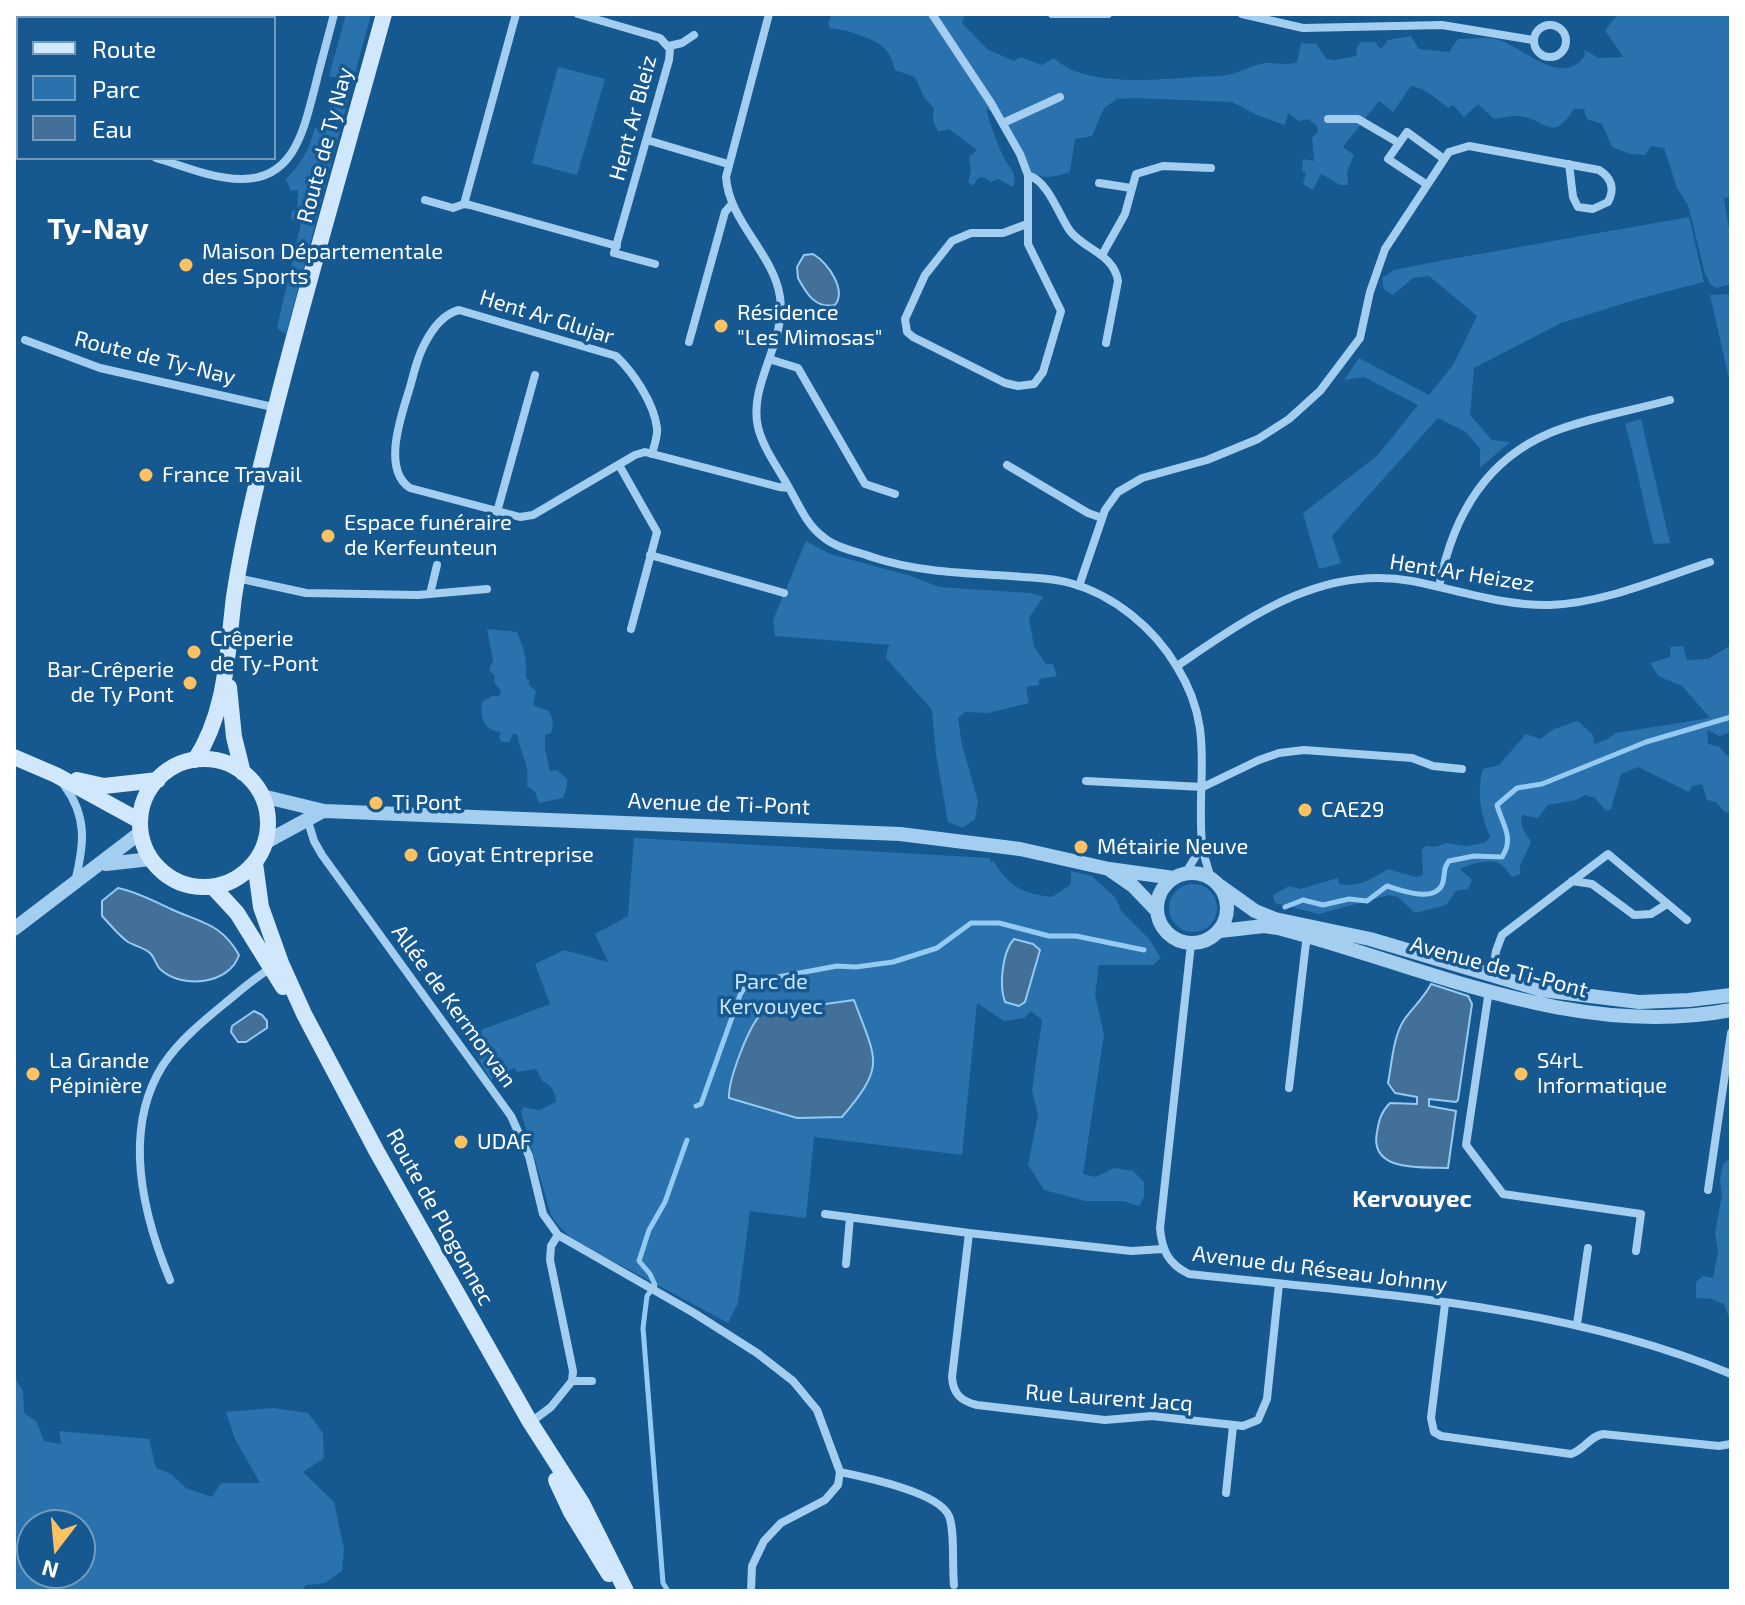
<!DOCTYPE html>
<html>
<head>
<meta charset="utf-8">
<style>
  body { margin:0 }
  #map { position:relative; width:1745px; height:1605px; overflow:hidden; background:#165890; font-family:"Exo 2",sans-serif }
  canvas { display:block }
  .frame { position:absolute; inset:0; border:16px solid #fff; pointer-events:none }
  .legend { position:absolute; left:16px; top:16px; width:260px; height:144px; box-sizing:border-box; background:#165890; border:2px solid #739bbc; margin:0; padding:10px 14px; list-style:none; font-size:24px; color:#fff }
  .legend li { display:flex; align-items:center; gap:16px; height:40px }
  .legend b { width:40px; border:2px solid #739bbc }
  .north { position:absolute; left:16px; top:1509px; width:80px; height:80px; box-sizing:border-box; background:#165890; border:2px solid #739bbc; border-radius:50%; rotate:196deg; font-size:22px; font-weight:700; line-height:32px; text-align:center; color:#fff }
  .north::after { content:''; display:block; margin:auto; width:28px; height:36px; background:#ffc262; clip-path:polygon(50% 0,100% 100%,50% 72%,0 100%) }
</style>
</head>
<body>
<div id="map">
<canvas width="1745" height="1605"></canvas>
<div class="frame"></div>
<ul class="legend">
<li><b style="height:10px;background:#d1e7fb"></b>Route</li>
<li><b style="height:22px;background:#2972ae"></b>Parc</li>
<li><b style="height:22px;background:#427099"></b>Eau</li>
</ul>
<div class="north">N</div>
</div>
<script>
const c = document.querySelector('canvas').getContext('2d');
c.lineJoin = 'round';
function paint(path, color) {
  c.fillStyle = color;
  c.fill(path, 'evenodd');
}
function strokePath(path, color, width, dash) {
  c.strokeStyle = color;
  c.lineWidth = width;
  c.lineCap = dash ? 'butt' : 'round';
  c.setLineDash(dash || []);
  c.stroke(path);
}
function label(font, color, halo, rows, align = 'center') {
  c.font = font + ' "Exo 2",sans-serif';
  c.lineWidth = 7;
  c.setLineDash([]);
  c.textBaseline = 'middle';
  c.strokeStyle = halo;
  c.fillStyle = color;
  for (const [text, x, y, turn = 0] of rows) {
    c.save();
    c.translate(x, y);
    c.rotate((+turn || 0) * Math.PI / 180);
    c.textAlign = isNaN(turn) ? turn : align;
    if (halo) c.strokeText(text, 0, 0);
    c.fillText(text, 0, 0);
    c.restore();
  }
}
const green = new Path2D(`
  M346 14H371L286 334 277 328 301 223 291 219 292 211 297 210 298 190 291 191 286 179C302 163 309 149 315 128L327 130 341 79 329 76Z
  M832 14H965L962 23 987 49 1014 61 1021 57 1042 65 1054 58C1084 87 1154 80 1195 77 1207 76 1220 77 1232 74 1242 71 1251 66 1261 64 1273 61 1284 67 1297 62L1301 43 1316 44 1327 59 1336 60 1356 56 1357 47 1361 42H1375L1381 49 1388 40 1411 36 1419 49 1449 52 1458 39C1470 39 1484 37 1496 39 1523 46 1563 90 1585 55L1584 50 1599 58 1623 57 1605 30 1618 14H1728L1731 17V196L1724 199 1731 242V284L1717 288 1711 285 1705 273 1688 205 1677 188 1664 148 1651 146 1645 155 1630 154 1612 147 1602 124 1587 119 1584 111 1586 109H1574C1552 143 1549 121 1520 116 1512 115 1502 118 1494 119L1478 104 1464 117 1453 105 1449 108C1436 100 1427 88 1411 86L1393 112 1379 101 1343 147 1354 155 1347 172 1348 185H1340L1321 174 1313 190 1303 184 1306 173 1302 171 1303 159 1314 161 1312 138 1318 132 1316 125 1308 119 1299 121 1288 113 1285 125 1259 116 1232 102 1133 98 1117 99 1104 108 1092 136 1075 139 1070 172C1055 177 1040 181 1029 169L1003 115 986 109C990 124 997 143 1004 158 1010 169 1018 173 1013 187L998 179 991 182 984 177 978 178 973 186 968 182 971 171 969 157 977 150 949 129 938 132 933 120 934 108 924 97 915 77 895 70C893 64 891 56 887 51 877 38 846 30 830 28L828 23Z
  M558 67 605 79 577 175 532 163Z
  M1689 217 1704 282 1638 299 1561 323 1474 368 1470 415 1492 440 1510 442 1480 468V449L1466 432 1438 418 1332 536 1341 563 1319 569 1303 513 1377 456 1418 405 1364 377 1344 380 1359 358 1429 395 1453 365 1477 316 1429 276 1413 278 1393 295 1384 289 1382 278 1394 270 1434 262Z
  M1731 294V388L1710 295Z
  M1641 419 1670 543 1654 544C1643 504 1637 464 1625 424Z
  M806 541 830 554 911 576 939 587 1030 593 1043 597 1029 618 1034 647 1046 664H1053L1057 676 1039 679V685L1026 687 1029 703 988 713 965 712 958 718 962 745 978 801 975 819 963 828 948 822 936 754 932 710 886 658 888 647 892 645 775 636 773 620Z
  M487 629 517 632C524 648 527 660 526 678L529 680V685L536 691 533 705 549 711C553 719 554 724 551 733L545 735V749L550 771 557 770 567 779V786L563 798 539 803 535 792 527 786C530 763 521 756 517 734H513L509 742H502L499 738 501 732C483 731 480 717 482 702L492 696H499L501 691 494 682 495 676 489 670 493 660Z
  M1731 645V732C1713 738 1724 737 1707 730L1708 744 1718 746 1731 759V813L1725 812 1716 802 1707 800 1702 784 1692 786 1689 792 1638 767 1621 774 1611 809 1606 811 1595 798 1585 795 1576 800 1548 805 1538 818 1522 815C1519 828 1526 832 1531 842L1520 866V874L1512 877C1509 874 1507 870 1504 867 1492 856 1474 863 1460 869L1472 880 1468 889 1456 891 1446 905 1415 913 1398 897 1389 895 1319 914 1275 903 1273 895 1289 886 1300 889 1338 878 1339 884C1358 888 1372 879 1388 869L1416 877 1423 875 1422 850 1426 846 1435 847 1446 843 1466 846 1485 843 1490 837C1481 815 1476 792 1483 769L1499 765 1526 734 1540 739 1554 729 1578 721 1593 735 1594 744 1606 740 1616 733 1710 718 1682 686 1658 676 1650 663 1670 657V647L1683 646 1687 660 1708 659Z
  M634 838 990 858V861L994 862C1011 888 1022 893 1052 897L1071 884V871L1092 876 1116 898 1121 911 1149 939 1161 958 1153 965H1099L1095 995 1104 1034 1083 1174 1096 1177 1114 1168 1133 1171 1144 1182V1197L1139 1206 1123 1201H1085L1044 1190 1028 1165 1038 1115 1032 1090 1042 1020 1031 1011 1024 1018 1004 1021 977 1003 962 1155 814 1137 806 1218 750 1211 738 1303 728 1323 587 1247 570 1237 558 1225 551 1215 521 1112 523 1107 539 1110 556 1102C556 1093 551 1084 542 1081L536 1069 517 1072 514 1068 491 1080 465 1036 550 1004 535 964 564 950 608 962 595 934 628 916Z
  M1169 908a24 24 0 1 1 48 0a24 24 0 1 1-48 0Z
  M1731 1158V1323L1724 1304 1711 1299 1696 1298V1282L1703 1276 1713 1278 1718 1252 1715 1233 1722 1195 1720 1179 1723 1164Z
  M14 1377 23 1391 24 1413 37 1422 44 1441 61 1444 59 1431 149 1439 156 1468 171 1474 186 1488 212 1497 221 1483H260L235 1439 226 1412 273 1408 308 1413 323 1433 324 1458 303 1472 334 1502 344 1549 342 1571 325 1583 306 1585 301 1591H14ZM32 1525H80V1573H32Z`);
const water = new Path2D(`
  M813 254C828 263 847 290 835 305 815 309 806 293 798 278L797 267 804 255Z
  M118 888C138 892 153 901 171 909 201 923 221 923 239 955 230 984 182 990 160 969 156 965 155 958 150 953 145 948 135 946 128 942 118 935 110 924 102 916V901Z
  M1014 939 1033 944 1040 950 1025 1002 1019 1006 1005 1002C999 986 1002 952 1014 939Z
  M1431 984 1468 996 1472 1004 1458 1100 1456 1102 1429 1099V1106L1456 1111 1448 1168C1420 1167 1369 1172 1377 1132 1379 1120 1381 1112 1390 1103L1417 1104V1097L1395 1093 1388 1083C1392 1063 1393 1037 1404 1020 1413 1007 1424 998 1431 984Z
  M854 1000C876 1061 887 1064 842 1117L797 1118 729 1098C728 1080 749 1025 762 1013Z
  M254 1011 262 1015 267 1021V1028L246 1042H238L231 1032 232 1026Z`);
const stream = new Path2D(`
  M1285 907 1303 900 1323 905 1349 899 1367 901 1387 886C1400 890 1433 903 1442 885 1446 875 1442 869 1449 861L1474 856 1502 857C1515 838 1502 824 1497 805L1517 788 1542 784 1646 742 1731 717
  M696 1106 701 1104 740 995 746 985 751 982 837 966 856 967 893 962 937 948 971 923H999L1049 936H1076L1144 950
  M668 1591 663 1583 643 1328 647 1296 655 1285 650 1274 639 1261 649 1230 665 1202 687 1140`);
const minor = new Path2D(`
  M578 14 660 38 670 49 669 60 614 253 655 264
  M769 14 726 177C729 222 774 254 780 297 787 341 748 384 758 427 763 448 778 468 788 486 798 503 806 524 822 536 835 548 856 551 872 557 917 572 963 573 1010 576 1030 578 1050 577 1070 583 1114 595 1154 628 1177 667 1216 729 1196 777 1202 844 1203 855 1208 867 1211 879
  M932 14 991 103 1020 154 1028 175V244L1061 311 1043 372 1034 384 1018 386 1005 383 913 337 907 332 905 319 925 275 952 241 971 233H1003L1027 224
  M1052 14H1108
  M1242 14 1303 28 1442 25 1533 40
  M1534 41a16 16 0 1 1 32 0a16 16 0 1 1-32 0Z
  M669 46 682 43 694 35
  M14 118 18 120
  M1328 119H1358L1399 143
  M1003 123 1060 97
  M647 140 728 164
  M156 158C183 166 213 179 241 179 295 180 304 128 315 87 321 62 328 38 334 14
  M1028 175C1049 182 1058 214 1070 231 1085 250 1114 254 1118 281L1106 343
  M1099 183 1131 188
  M1426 184 1388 159 1407 132 1444 159
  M425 200 453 208 464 204 470 205 617 246
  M464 204 516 14
  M1102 255 1125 214 1136 174 1163 166 1211 168
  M25 340 100 368 277 408
  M689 342 725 212 732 204
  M769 359 798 368 865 484 895 494
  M652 454C654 445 658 437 657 428 654 403 633 372 616 356L459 310C443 314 431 331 424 345 417 358 414 373 410 387 402 414 381 469 410 488L520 517 533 515 635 455 645 452 779 487 789 488
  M619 465 657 532 631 629
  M1007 465 1088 513 1102 518
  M497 512 535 375
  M650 555 784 593
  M237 578 306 593 418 595 487 589
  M1079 586 1105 510 1118 492 1142 478 1207 460 1258 439 1289 419 1320 391 1360 338 1370 292 1385 249 1449 152 1469 146 1599 170C1612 178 1615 189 1608 202L1593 209 1578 207 1573 197 1569 164
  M1439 587C1452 519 1483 461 1550 433 1587 418 1630 411 1670 400
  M430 594 437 565
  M1177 666C1248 618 1321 564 1412 581 1458 590 1503 606 1550 605 1604 603 1659 579 1710 562
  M1086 781 1203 787 1259 760 1279 753 1304 750 1412 758 1433 766 1462 769
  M64 785C88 817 84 845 75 882
  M307 818 314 841 322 855 511 1116 529 1156 543 1214 558 1235 551 1246 550 1260 573 1371 572 1381
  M1185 874 1202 846
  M1572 881 1592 884 1634 915 1651 914 1667 904
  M1191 944 1160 1228C1162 1250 1168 1264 1189 1274 1370 1294 1562 1303 1731 1374
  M1492 976 1496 951 1502 935 1608 854 1687 920
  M1489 990 1466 1145 1503 1194 1641 1214 1636 1251
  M1289 1088 1307 934
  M1708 1190 1731 1033
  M825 1214 969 1233
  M558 1235 694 1313 757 1353 793 1381 817 1410 840 1472 838 1485 825 1500 781 1523 764 1541 752 1566 751 1591
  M1163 1249 1131 1251 969 1233 952 1377C953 1394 961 1401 977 1405L1105 1420 1152 1416 1243 1426 1258 1420 1267 1399 1279 1284
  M846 1264 850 1217
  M170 1280C143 1215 122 1130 163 1065 179 1041 202 1022 224 1004 240 991 255 977 273 967
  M1445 1304 1431 1418 1434 1432 1441 1436 1571 1454C1584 1450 1590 1436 1603 1434L1719 1446 1731 1444
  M1577 1324 1588 1248
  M531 1422 551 1407 572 1381H592
  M840 1472C864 1477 939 1492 949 1516 955 1530 952 1568 954 1585
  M1226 1493 1233 1426`);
const tertiary = new Path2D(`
  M262 796 324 811 900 834 1020 849 1109 869 1174 878
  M266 842 321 812
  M106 864 151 859
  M1110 870 1133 886 1157 911
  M1157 908a35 35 0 1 1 70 0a35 35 0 1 1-70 0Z
  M1220 886 1255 911 1275 919 1370 939 1542 990 1639 1002 1689 1000 1731 995
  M14 929 141 832
  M1220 931 1264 926 1278 928C1427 967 1574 1040 1731 1010`);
const secondary = new Path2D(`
  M229 687 234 737 243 773
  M14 757 56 775 140 821
  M140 823a64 64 0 1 1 128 0a64 64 0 1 1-128 0Z
  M195 760C227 711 227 653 234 597 239 563 246 529 254 495 292 334 340 174 384 14
  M77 780 104 786 158 780
  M255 863 261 907 281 963 304 1014 377 1152 530 1422 582 1503 626 1591
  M213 887 237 913 283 987
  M556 1480 571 1512 609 1574`);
const markers = [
  [186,265,8,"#ffc262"],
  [721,326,8,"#ffc262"],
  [146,475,8,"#ffc262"],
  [328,536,8,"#ffc262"],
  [194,652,8,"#ffc262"],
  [190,683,8,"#ffc262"],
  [376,803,8,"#ffc262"],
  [1305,810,8,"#ffc262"],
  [1081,847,8,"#ffc262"],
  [411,855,8,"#ffc262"],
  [33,1074,8,"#ffc262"],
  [1521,1074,8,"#ffc262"],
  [461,1142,8,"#ffc262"]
];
const streetNames = [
  ["Hent Ar Bleiz",633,118,-75],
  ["Route de Ty Nay",325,145,-75],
  ["Hent Ar Glujar",547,317,17],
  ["Route de Ty-Nay",155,358,14],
  ["Hent Ar Heizez",1462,573,9],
  ["Avenue de Ti-Pont",719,804,2],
  ["Avenue de Ti-Pont",1499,967,15],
  ["Allée de Kermorvan",454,1006,54],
  ["Route de Plogonnec",440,1217,61],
  ["Avenue du Réseau Johnny",1320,1269,7],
  ["Rue Laurent Jacq",1109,1398,4]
];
const poiNames = [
  ["Maison Départementale",202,252],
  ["des Sports",202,277],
  ["Résidence",737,313],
  ["\"Les Mimosas\"",737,338],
  ["France Travail",162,475],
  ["Espace funéraire",344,523],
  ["de Kerfeunteun",344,548],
  ["Crêperie",210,639],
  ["de Ty-Pont",210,664],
  ["Bar-Crêperie",174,670,"right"],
  ["de Ty Pont",174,695,"right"],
  ["Ti Pont",392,803],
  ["CAE29",1321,810],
  ["Métairie Neuve",1097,847],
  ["Goyat Entreprise",427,855],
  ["La Grande",49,1061],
  ["Pépinière",49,1086],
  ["S4rL",1537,1061],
  ["Informatique",1537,1086],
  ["UDAF",477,1142]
];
const parkNames = [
  ["Parc de",771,982],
  ["Kervouyec",771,1007]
];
const neighbourhoodNames = [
  ["Kervouyec",1412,1199]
];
const districtNames = [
  ["Ty-Nay",98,229]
];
paint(green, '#2972ae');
paint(water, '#427099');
strokePath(water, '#95caf3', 2);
strokePath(stream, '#95caf3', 5);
strokePath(minor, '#a3cef0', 8);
strokePath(tertiary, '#a3cef0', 14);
strokePath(secondary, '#d1e7fb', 16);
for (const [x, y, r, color] of markers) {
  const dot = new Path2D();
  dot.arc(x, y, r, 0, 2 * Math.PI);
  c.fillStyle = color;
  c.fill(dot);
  strokePath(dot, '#165890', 3);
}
label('22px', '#fff', '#165890', streetNames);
label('22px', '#fff', '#165890', poiNames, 'left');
label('22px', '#cae5fb', '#165890', parkNames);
label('bold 24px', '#fff', '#165890', neighbourhoodNames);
label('bold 30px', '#fff', '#165890', districtNames);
</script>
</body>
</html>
